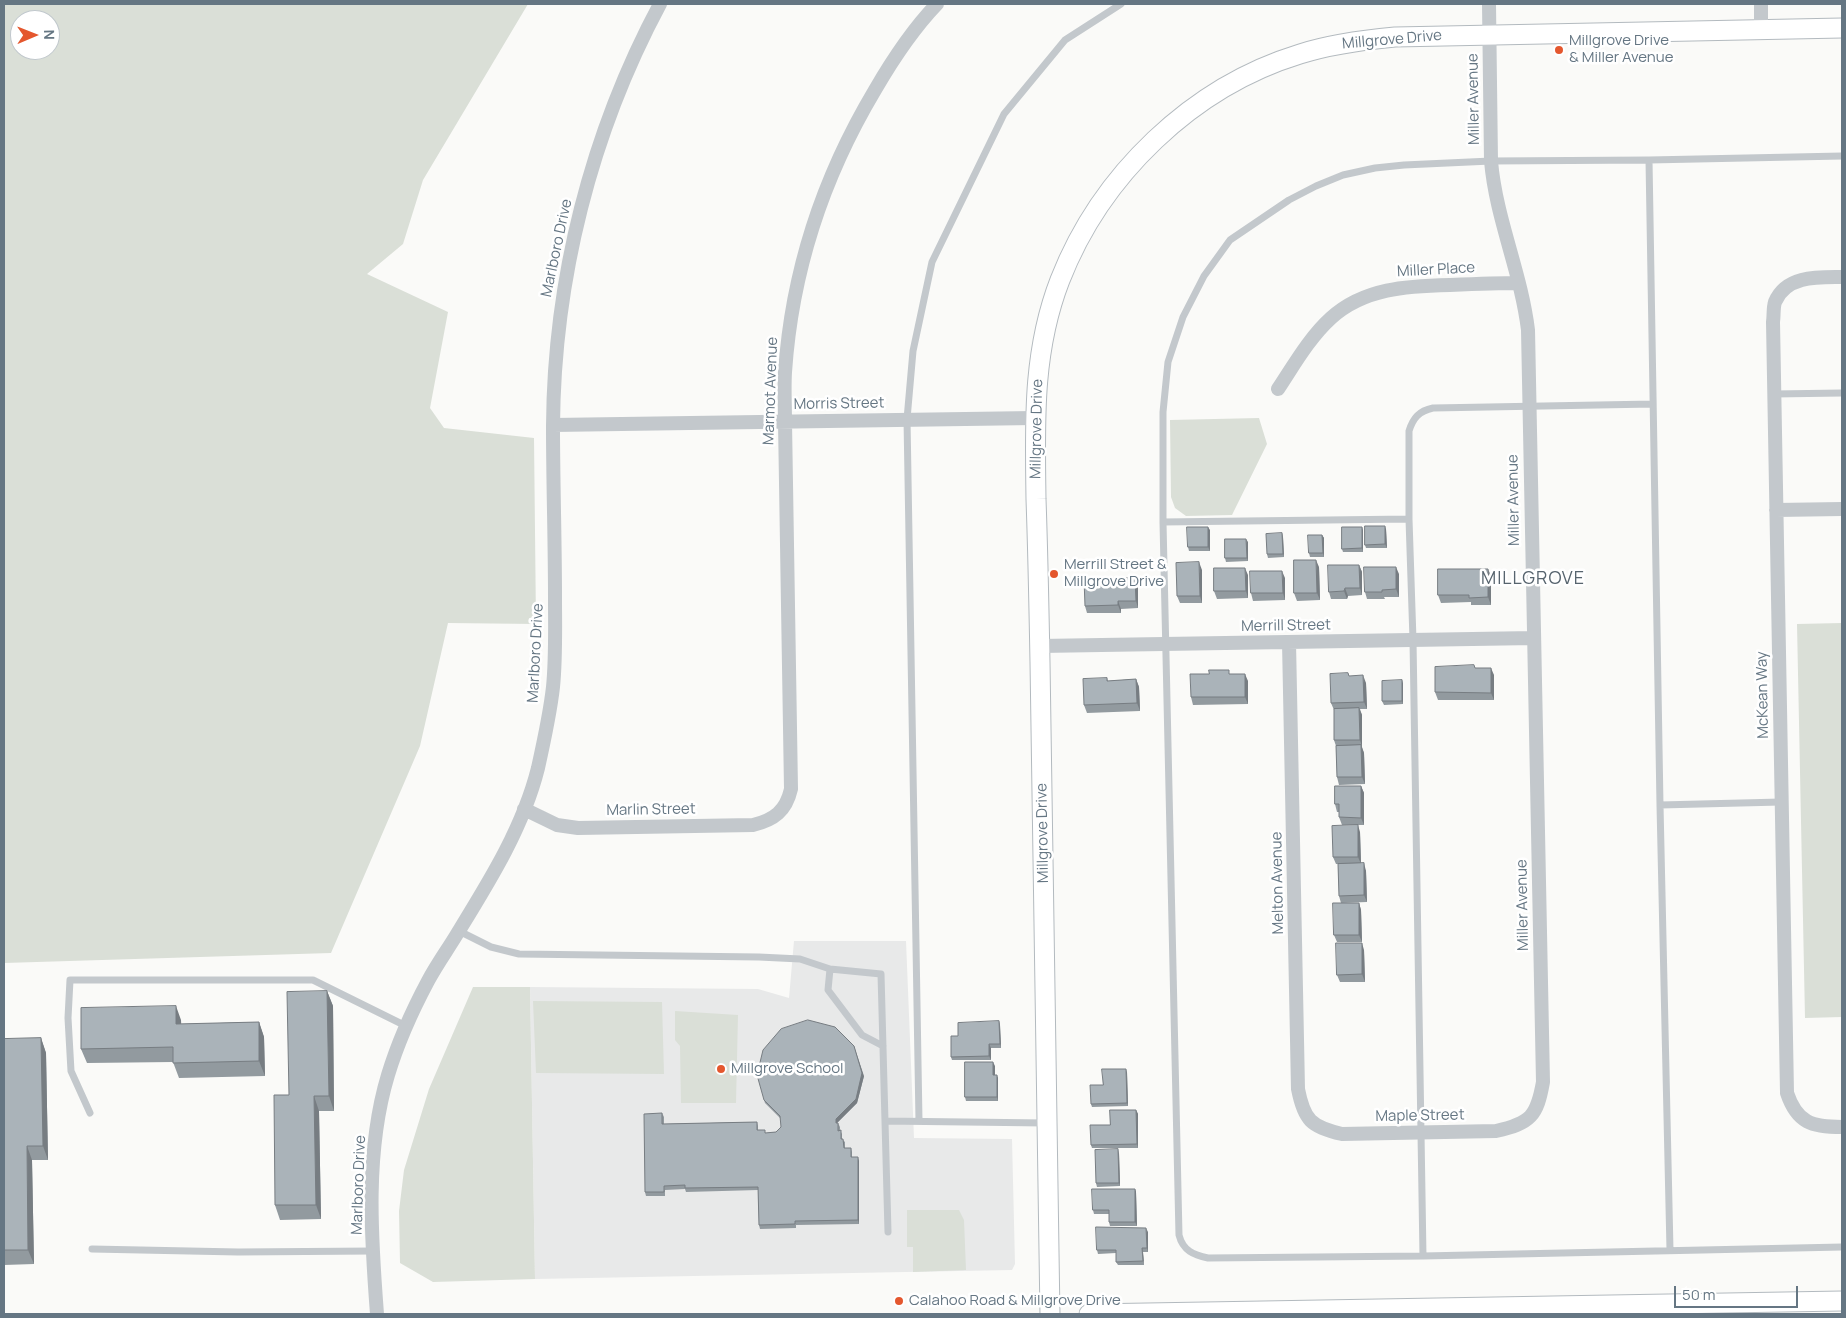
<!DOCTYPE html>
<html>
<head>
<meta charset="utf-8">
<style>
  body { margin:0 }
  #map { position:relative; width:1846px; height:1318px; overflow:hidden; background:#fafaf8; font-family:Manrope,sans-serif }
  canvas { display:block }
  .frame { position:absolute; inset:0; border:5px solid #657683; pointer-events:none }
  .north { position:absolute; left:10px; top:10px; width:50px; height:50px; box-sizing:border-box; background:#fff; border:1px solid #c1c8cd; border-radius:50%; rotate:89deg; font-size:14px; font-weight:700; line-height:20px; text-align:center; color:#657683 }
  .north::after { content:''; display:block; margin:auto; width:18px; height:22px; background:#e4572e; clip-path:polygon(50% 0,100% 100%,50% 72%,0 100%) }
  .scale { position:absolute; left:1674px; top:1286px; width:124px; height:22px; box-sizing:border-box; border:2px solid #657683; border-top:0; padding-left:6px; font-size:15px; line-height:18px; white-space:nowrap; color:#657683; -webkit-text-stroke:4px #fff; paint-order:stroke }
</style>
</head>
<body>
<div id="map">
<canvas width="1846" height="1318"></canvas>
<div class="frame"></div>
<div class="north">N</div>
<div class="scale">50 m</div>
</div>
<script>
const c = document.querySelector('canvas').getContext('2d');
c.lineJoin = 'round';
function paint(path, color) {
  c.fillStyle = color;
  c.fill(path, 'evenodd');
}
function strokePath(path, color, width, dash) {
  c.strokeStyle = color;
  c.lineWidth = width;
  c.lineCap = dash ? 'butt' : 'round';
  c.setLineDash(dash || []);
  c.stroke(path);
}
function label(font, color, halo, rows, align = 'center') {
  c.font = font + ' Manrope,sans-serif';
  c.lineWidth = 5;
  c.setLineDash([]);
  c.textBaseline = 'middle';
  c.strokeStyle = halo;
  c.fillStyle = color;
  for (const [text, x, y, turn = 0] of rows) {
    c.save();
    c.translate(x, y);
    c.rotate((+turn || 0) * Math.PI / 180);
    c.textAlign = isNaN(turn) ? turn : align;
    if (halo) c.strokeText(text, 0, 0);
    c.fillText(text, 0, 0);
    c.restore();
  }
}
const built = new Path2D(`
  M794 941H906L914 1138 1012 1139 1015 1264 1012 1270 535 1279 530 987 758 989 789 998Z`);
const green = new Path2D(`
  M4 4H528L423 180 403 244 367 274 448 312 430 408 444 428 534 438 536 624 448 623 420 746 331 953 4 963ZM20 20H50V50H20Z
  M1259 418 1267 444 1232 515 1186 516 1175 508 1171 497 1170 420Z
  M1842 623V1017L1805 1018 1797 624Z
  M473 987H530L535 1279 433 1282 400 1263 399 1211 404 1170 429 1089Z
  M533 1001 662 1002 664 1074 536 1073Z
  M675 1011 738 1015 736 1103H681L680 1046 675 1040Z
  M907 1210H959L964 1220 966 1270 913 1272V1247H907Z`);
const lane = new Path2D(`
  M1842 156 1649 160 1491 161 1404 165 1375 168 1343 175 1316 186 1289 200 1230 240 1204 276 1183 317 1168 362 1163 412V522L1179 1235C1183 1251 1194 1255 1208 1258L1423 1256 1842 1247
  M1649 160 1660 805 1670 1250
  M1774 394 1842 393
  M1163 522 1409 519
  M1660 805 1781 802
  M459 931 491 947 519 954 759 957 800 959 830 969 881 974 888 1232
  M830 969 828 990 862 1035 883 1046
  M90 1113 71 1071 68 1018 70 980H313L406 1026
  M885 1121 1045 1123
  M919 1121 907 419 913 351 932 262 1004 114 1065 40 1121 4
  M92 1249 238 1252 373 1251
  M1423 1256 1413 640 1409 519V431C1413 418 1419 411 1433 408L1653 404`);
const street = new Path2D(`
  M1761 4V29
  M1842 277C1819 277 1786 275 1775 302 1773 308 1774 316 1773 322L1787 1093C1797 1123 1812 1127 1842 1127
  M1278 389C1294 365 1309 338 1331 318 1364 288 1407 286 1450 285 1473 284 1496 283 1519 283
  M553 425 1034 418
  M1776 510 1842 509
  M1289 642 1298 1089C1304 1120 1311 1127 1342 1134L1496 1131C1531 1123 1537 1116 1543 1082L1528 330C1521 272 1496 219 1491 161L1489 4
  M1040 646 1534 638
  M524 809 557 825 578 828 753 825C774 820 786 811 791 789L785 422C785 405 784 389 785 372 792 270 823 177 875 90 893 59 913 29 937 4
  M377 1314C371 1236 365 1151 388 1075 398 1042 412 1011 428 981 437 964 448 949 457 934 489 882 523 828 538 768 544 741 550 714 553 687 556 657 555 627 555 597 555 540 553 483 553 426 554 279 591 133 660 4`);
const secondary = new Path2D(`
  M1050 1314C1046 1097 1043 880 1040 662 1039 608 1038 554 1036 499 1035 424 1032 352 1060 280 1101 175 1192 87 1300 54 1331 44 1363 40 1395 37L1842 28
  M1089 1314 1842 1301`);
const wall = new Path2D(`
  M1362 527 1363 531V552H1343L1342 549Z
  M1386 529 1387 548H1366L1365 545Z
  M1210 530V551H1189L1188 547Z
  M1282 533 1283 537 1284 557 1268 558 1267 554Z
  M1322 535 1324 538V557H1310L1309 553Z
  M1248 542V561L1226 562 1225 558Z
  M1359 565 1362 572V595L1348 596 1347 599H1331L1329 592Z
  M1319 567 1320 600 1297 601 1294 593Z
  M1202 570V603H1180L1177 596Z
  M1399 574V597H1384L1385 599H1367L1365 592Z
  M1248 575V598L1217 599 1214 591Z
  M1491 576V605H1471V602L1441 603 1438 595Z
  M1135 578 1138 585V608L1121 609V613H1087L1085 606Z
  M1285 578V600L1253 601 1251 593Z
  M1475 668 1494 675V700H1438L1435 692Z
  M1348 673 1349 676 1366 683 1367 709H1360L1362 715V747L1364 753 1365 784 1339 785 1337 777 1336 746 1334 740V710L1331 703Z
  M1230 674 1248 681V704L1193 705 1191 697Z
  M1107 678 1108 681 1136 679 1139 687 1140 711 1087 713 1084 705Z
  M1402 680 1403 684V704L1384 705 1382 701Z
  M1361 786 1364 793V825H1342L1339 817V812H1337L1335 804Z
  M1360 832 1361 863 1366 871 1367 902 1341 903 1339 896 1338 864H1336L1333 857Z
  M1359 903 1361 910 1362 942H1337L1334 935Z
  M1364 950 1365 982H1340L1337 975Z
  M327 991 333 1006 334 1111H319L321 1219 280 1220 275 1205 289 1095Z
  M181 1020V1024L259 1022 264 1037 265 1076 179 1078 173 1062 87 1063 81 1049Z
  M999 1021 1000 1025 1001 1048H991V1060H952L951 1057 958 1036Z
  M41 1038 46 1053 48 1160H32L34 1264 4 1265V1039Z
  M995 1066V1075L998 1078V1101H966L965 1097Z
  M1127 1072 1128 1106 1092 1107 1091 1104 1103 1085Z
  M864 1076 857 1103 837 1123H838L840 1127V1130L842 1134V1139L845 1142V1148H851L852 1152V1157L859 1161V1224L796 1225V1228L760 1229 759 1225 758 1190 686 1192 685 1189 665 1190V1196H646L645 1192 662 1113 664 1117V1124L757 1122 758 1126V1130L766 1133 776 1132 781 1127V1119L765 1103 764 1100Z
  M1136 1110 1138 1114V1148H1092L1091 1145 1110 1125Z
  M1119 1153 1120 1186 1097 1187 1096 1183Z
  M1135 1189 1136 1192 1137 1226H1110L1109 1222V1214H1094L1093 1210Z
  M1148 1232V1252H1143L1144 1265H1118L1116 1262V1253L1098 1254 1097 1250Z`);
const shadedWall = new Path2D(`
  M1385 526 1386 529 1387 548 1385 544Z
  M1208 527 1210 530V551L1208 547Z
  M1362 527 1363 531V552L1362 548Z
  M1282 533 1283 537 1284 557 1283 554Z
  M1322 535 1324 538V557L1323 553Z
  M1246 539 1248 542V561L1247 558Z
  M1316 560 1319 567 1320 600 1317 593Z
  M1199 562 1202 570V603L1200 596Z
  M1359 565 1362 572V595L1360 588Z
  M1396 567 1399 574V597L1396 589Z
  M1245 568 1248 575V598L1246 591Z
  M1488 569 1491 576V605L1488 597Z
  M1282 571 1285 578V600L1283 593Z
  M1135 578 1138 585V608L1136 601Z
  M1345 588 1348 596 1347 599 1344 591Z
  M1118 601 1121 609V613L1118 605Z
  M1491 668 1494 675V700L1491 693Z
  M1245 674 1248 681V704L1245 697Z
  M1363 675 1366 683 1367 709 1364 702Z
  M1136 679 1139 687 1140 711 1137 703Z
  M1402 680 1403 684V704L1402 701Z
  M1359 708 1362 715V747L1360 740Z
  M1361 745 1364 753 1365 784 1362 777Z
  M1361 786 1364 793V825L1361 818Z
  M1358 825 1360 832 1361 864 1358 857Z
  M1364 863 1366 871 1367 902 1364 895Z
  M1359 903 1361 910 1362 942 1359 935Z
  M1362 943 1364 950 1365 982 1362 974Z
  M327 991 333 1006 334 1111 329 1096Z
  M176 1006 181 1020 182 1038 176 1024Z
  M999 1021 1000 1025 1001 1048 1000 1044Z
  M259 1022 264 1037 265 1076 259 1061Z
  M41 1038 46 1053 48 1160 43 1146Z
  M989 1044 991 1048V1060L989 1056Z
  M854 1046 864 1076 857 1103 837 1123H836V1119Z
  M993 1062 995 1066V1078L993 1075Z
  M1126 1069 1127 1072 1128 1106 1127 1103Z
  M997 1075 998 1078V1101L997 1097Z
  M314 1096 319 1111 321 1219 316 1205Z
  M1136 1110 1138 1114V1148L1137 1144Z
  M27 1146 32 1160 34 1264 28 1250Z
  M1118 1149 1119 1153 1120 1186 1119 1183Z
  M858 1157 859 1161V1224L858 1220Z
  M1135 1189 1136 1192 1137 1226 1135 1222Z
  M1146 1228 1148 1232V1252L1147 1248Z
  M1142 1248 1143 1252 1144 1265 1143 1261Z`);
const building = new Path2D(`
  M1365 526H1385V544L1365 545Z
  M1187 527H1208V547H1188Z
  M1342 527H1362V548L1342 549Z
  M1282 533 1283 554H1267L1266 534Z
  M1308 535H1322L1323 553H1309Z
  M1225 539H1246L1247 558H1225Z
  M1294 560H1316L1317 593H1294Z
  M1199 562 1200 596H1177L1176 563Z
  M1328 565H1359L1360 588H1345L1344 591 1329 592Z
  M1364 567H1396V589L1382 590V592H1365Z
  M1214 568H1245L1246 591H1214Z
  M1438 569H1488V597L1469 598V595H1438Z
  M1250 571H1282L1283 593H1251Z
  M1135 578 1136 601H1118V605L1085 606 1084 579Z
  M1474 665 1475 668H1491V693L1435 692V667Z
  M1209 670H1229V674H1245V697H1191L1190 674H1209Z
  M1348 673 1349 676 1363 675 1364 702 1331 703 1330 674Z
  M1107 678V681L1136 679 1137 703 1084 705 1083 679Z
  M1402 680V701H1382V681Z
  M1359 708 1360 740H1334V709Z
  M1361 745 1362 777H1337L1336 746Z
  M1335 786H1361V818L1339 817V804H1335Z
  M1358 825V857H1333L1332 826Z
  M1364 863V895L1339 896 1338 864Z
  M1333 903H1359V935H1334Z
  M1336 943H1362V974L1337 975Z
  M327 991 329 1096H314L316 1205H275L274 1095H289L287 992Z
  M176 1006V1024L259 1022V1061L173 1063V1047L81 1049V1008Z
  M808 1020 835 1027 854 1046 862 1073 856 1099 836 1119V1123H838V1131L841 1130V1139H843L844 1148H851V1157H858V1220L795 1221V1224L759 1225 758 1187 685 1188V1185L664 1186V1192H645L644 1114 662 1113V1124L757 1122V1130H765V1133L776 1132 781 1127 780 1116 764 1100 757 1075 763 1050 781 1029Z
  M999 1021 1000 1044H989V1056L951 1057V1036H958V1023Z
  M41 1038 43 1146H27L28 1250H4V1039Z
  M965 1062H993V1075H997V1097H965Z
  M1102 1069H1126L1127 1103 1091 1104 1090 1085H1103Z
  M1110 1110H1136L1137 1144 1091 1145 1090 1125H1110Z
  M1118 1149 1119 1183H1096L1095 1150Z
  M1092 1189H1135V1222H1109V1210H1093Z
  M1096 1227 1146 1228 1147 1248H1142L1143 1261 1116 1262V1250H1097Z`);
const markers = [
  [1559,50,5,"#e4572e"],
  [1054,574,5,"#e4572e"],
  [721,1069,5,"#e4572e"],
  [899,1301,5,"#e4572e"]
];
const streetNames = [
  ["Millgrove Drive",1392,40,-5],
  ["Miller Avenue",1474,99,-91],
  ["Marlboro Drive",557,248,-78],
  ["Miller Place",1436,270,-3],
  ["Marmot Avenue",771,391,-88],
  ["Morris Street",839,404,-1],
  ["Millgrove Drive",1037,429,-89],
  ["Miller Avenue",1514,500,-91],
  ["Merrill Street",1286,626,-1],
  ["Marlboro Drive",536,653,-87],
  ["McKean Way",1763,695,-91],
  ["Marlin Street",651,810,-1],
  ["Millgrove Drive",1043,833,-91],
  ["Melton Avenue",1278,883,-91],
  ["Miller Avenue",1523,905,-91],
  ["Maple Street",1420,1116,-1],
  ["Marlboro Drive",359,1185,-88]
];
const poiNames = [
  ["Millgrove Drive",1569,41],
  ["& Miller Avenue",1569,58],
  ["Merrill Street &",1064,565],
  ["Millgrove Drive",1064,582],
  ["Millgrove School",731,1069],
  ["Calahoo Road & Millgrove Drive",909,1301]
];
const quarterNames = [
  ["MILLGROVE",1533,579]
];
paint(built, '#e8e9e9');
paint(green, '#dadfd7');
strokePath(secondary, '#b3babf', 21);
strokePath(lane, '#c3c8cc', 7);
strokePath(street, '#c3c8cc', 14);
strokePath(secondary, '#fff', 19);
paint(wall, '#929a9f');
paint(shadedWall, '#777d82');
paint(building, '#aab3b9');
strokePath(building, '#777d82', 1);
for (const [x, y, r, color] of markers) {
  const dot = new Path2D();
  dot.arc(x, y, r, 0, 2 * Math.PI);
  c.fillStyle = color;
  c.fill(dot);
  strokePath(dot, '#fff', 2);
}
label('15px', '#657683', '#fff', streetNames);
label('15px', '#657683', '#fff', poiNames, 'left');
c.letterSpacing = '1px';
label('18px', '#57646e', '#fff', quarterNames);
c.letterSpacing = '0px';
</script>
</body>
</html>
